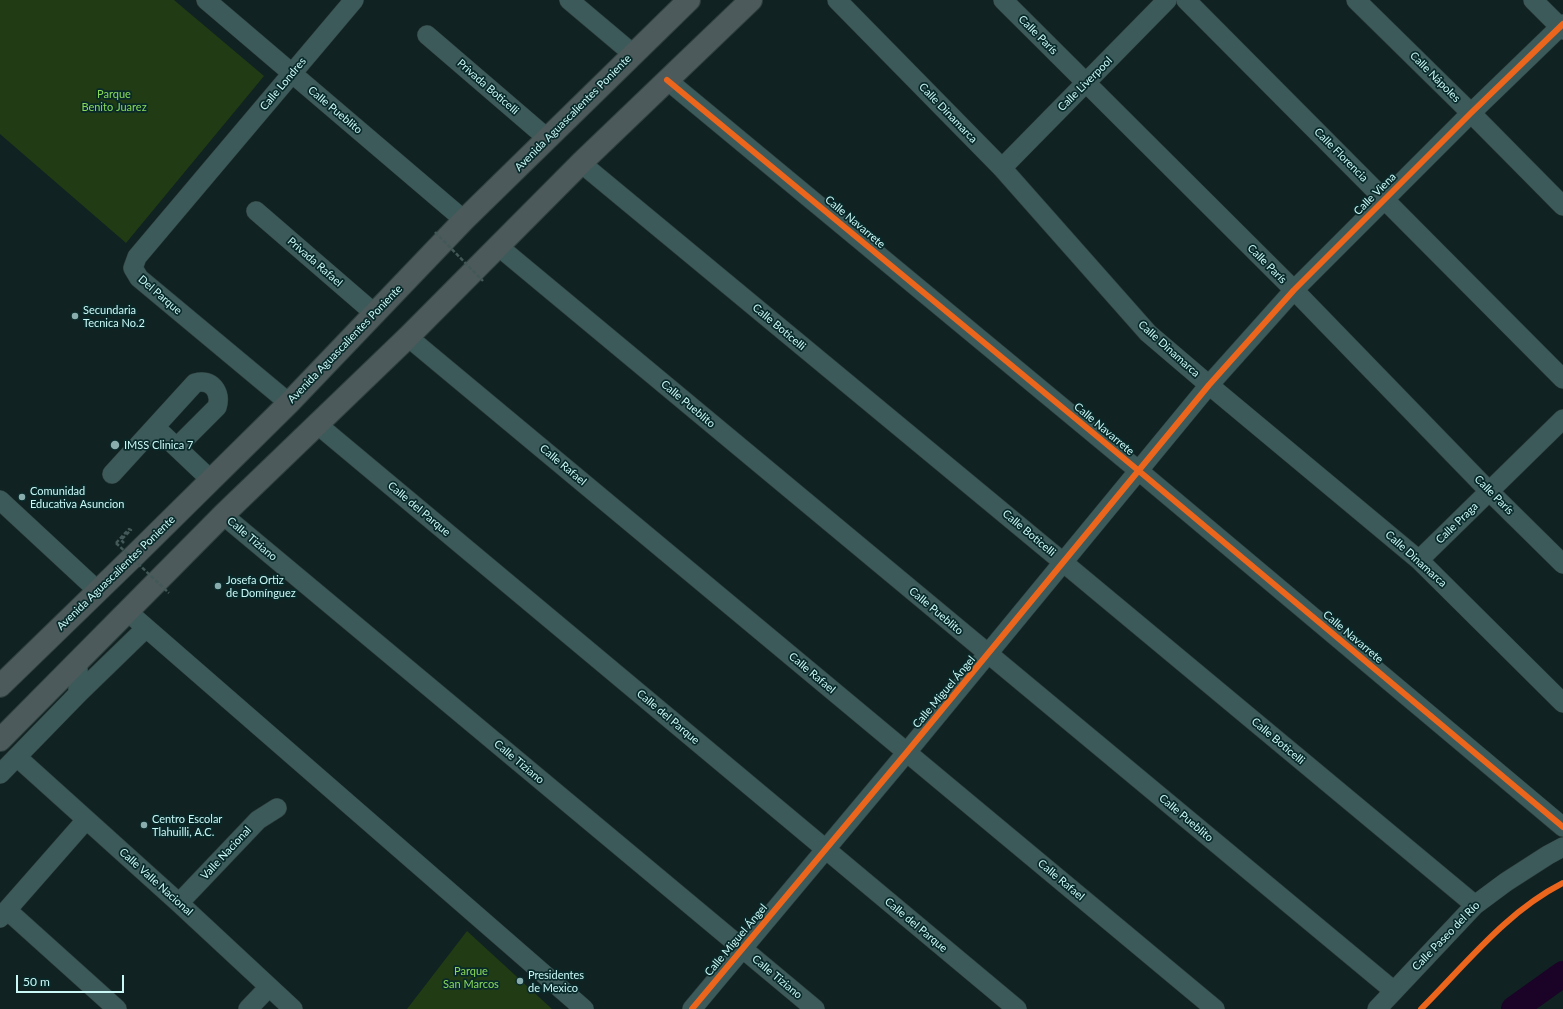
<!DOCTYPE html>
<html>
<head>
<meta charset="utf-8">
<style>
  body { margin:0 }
  #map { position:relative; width:1563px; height:1009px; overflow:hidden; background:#122; font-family:Lato,sans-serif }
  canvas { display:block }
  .scale { position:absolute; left:16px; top:975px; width:108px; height:18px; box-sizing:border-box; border:2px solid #caf8f7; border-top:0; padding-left:5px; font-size:12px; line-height:14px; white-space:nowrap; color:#caf8f7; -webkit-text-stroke:3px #092a2a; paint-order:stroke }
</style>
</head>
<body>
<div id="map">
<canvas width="1563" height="1009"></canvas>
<div class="scale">50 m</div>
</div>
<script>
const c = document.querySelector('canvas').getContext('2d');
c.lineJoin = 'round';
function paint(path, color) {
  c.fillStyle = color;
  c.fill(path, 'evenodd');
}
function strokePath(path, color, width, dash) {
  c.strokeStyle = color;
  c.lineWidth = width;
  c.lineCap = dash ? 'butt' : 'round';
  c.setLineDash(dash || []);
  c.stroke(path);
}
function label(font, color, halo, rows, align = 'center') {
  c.font = font + ' Lato,sans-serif';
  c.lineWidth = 3.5;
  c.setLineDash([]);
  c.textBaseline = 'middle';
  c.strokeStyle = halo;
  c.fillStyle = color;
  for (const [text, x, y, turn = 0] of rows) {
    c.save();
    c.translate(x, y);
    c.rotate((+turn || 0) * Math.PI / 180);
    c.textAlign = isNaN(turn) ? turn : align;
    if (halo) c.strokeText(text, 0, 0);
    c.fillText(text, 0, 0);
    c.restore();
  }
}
const green = new Path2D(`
  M0 0H174L264 76 126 243 0 134Z
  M467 931 552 1009H407Z`);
const river = new Path2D(`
  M1514 1009 1563 974`);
const path = new Path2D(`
  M116 543 129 529 131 530 121 540 124 543`);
const minor = new Path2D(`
  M206 0 464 220
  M569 0 633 54
  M837 0 1002 168 1148 333 1209 385 1419 560 1563 703
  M1003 0 1294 290 1489 491 1563 564
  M1186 0 1563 379
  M1356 0 1471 113 1563 206
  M1533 0 1563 30
  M427 35 548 139
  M667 80 1139 471 1563 827
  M581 163 1064 563 1475 905
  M1002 168 1167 0
  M256 211 374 313
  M498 246 1394 991
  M408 337 1215 1009
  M289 403 139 278 133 268 137 257 354 0
  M318 425 1017 1009
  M155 427 211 480
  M112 474 195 383C211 378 222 392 217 407L177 447
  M0 500 98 591
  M223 515 815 1009
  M1419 560 1563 419
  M128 612 584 1009
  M78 694 146 628
  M17 757 179 903 293 1009
  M0 774 78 694V662
  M179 903 258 820 277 808
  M7 910 117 1009
  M0 918 86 820
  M248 1009 269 987
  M692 1009 907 752 1209 385 1294 290 1471 113 1563 24
  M1377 1009 1475 905 1506 882 1548 855 1563 847`);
const major = new Path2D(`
  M0 686 136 554 289 403 464 220 689 0
  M0 740 223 515 408 337 581 163 751 0`);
const pathBridge = new Path2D(`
  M435 232 483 281
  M116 543 169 593`);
const cycleway = new Path2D(`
  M667 80 1139 471 1563 827
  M692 1009 907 752 1209 385 1294 290 1471 113 1563 24
  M1421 1009C1466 964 1506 912 1563 883`);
const markers = [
  [75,316,4,"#89adac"],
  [115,445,5,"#89adac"],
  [22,497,4,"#89adac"],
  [218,586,4,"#89adac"],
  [144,825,4,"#89adac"],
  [520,981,4,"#89adac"]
];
const streetNames = [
  ["Calle París",1038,35,45],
  ["Calle Nápoles",1435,77,45],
  ["Calle Londres",283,84,-50],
  ["Calle Liverpool",1085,84,-45],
  ["Privada Boticelli",488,87,41],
  ["Calle Pueblito",335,110,40],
  ["Avenida Aguascalientes Poniente",573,113,-45],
  ["Calle Dinamarca",948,113,46],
  ["Calle Florencia",1341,155,45],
  ["Calle Viena",1375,194,-45],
  ["Calle Navarrete",855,222,40],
  ["Privada Rafael",315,262,41],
  ["Calle París",1267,264,45],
  ["Del Parque",160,295,41],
  ["Calle Boticelli",779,327,40],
  ["Avenida Aguascalientes Poniente",345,344,-46],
  ["Calle Dinamarca",1169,349,42],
  ["Calle Pueblito",688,404,40],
  ["Calle Navarrete",1104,429,40],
  ["Calle Rafael",563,465,40],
  ["Calle París",1494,495,45],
  ["Calle del Parque",419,509,40],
  ["Calle Praga",1457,523,-44],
  ["Calle Boticelli",1029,533,40],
  ["Calle Tiziano",252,539,40],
  ["Calle Dinamarca",1416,559,42],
  ["Avenida Aguascalientes Poniente",116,573,-44],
  ["Calle Pueblito",936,611,40],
  ["Calle Navarrete",1353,637,40],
  ["Calle Rafael",812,673,40],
  ["Calle Miguel Ángel",944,692,-50],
  ["Calle del Parque",668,717,40],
  ["Calle Boticelli",1278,741,40],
  ["Calle Tiziano",519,762,40],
  ["Calle Pueblito",1186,818,40],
  ["Valle Nacional",226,853,-47],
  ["Calle Rafael",1061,880,40],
  ["Calle Valle Nacional",156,882,42],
  ["Calle del Parque",916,925,40],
  ["Calle Paseo del Río",1446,936,-46],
  ["Calle Miguel Ángel",736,940,-50],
  ["Calle Tiziano",777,977,40]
];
const parkNames = [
  ["Parque",114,94],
  ["Benito Juarez",114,107],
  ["Parque",471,971],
  ["San Marcos",471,984]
];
const poiNames = [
  ["Secundaria",83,310],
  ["Tecnica No.2",83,323],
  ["IMSS Clinica 7",124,445],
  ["Comunidad",30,491],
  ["Educativa Asuncion",30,504],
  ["Josefa Ortiz",226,580],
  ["de Domínguez",226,593],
  ["Centro Escolar",152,819],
  ["Tlahuilli, A.C.",152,832],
  ["Presidentes",528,975],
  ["de Mexico",528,988]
];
paint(green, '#213b14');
strokePath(river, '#1a0327', 26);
strokePath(minor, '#2e3f3e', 20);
strokePath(major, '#2e3f3e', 24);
strokePath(path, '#435858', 2.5, [4, 2]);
strokePath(minor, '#3d5a5a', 19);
strokePath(major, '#4c5a5b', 22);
strokePath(pathBridge, '#435858', 2.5, [4, 2]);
strokePath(cycleway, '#eb651d', 6);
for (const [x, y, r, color] of markers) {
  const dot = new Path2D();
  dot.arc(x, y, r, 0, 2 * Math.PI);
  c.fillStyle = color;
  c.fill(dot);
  strokePath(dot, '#092a2a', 1.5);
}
label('11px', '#caf8f7', '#092a2a', streetNames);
label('11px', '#89d959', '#092a2a', parkNames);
label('11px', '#caf8f7', '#092a2a', poiNames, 'left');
</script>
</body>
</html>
